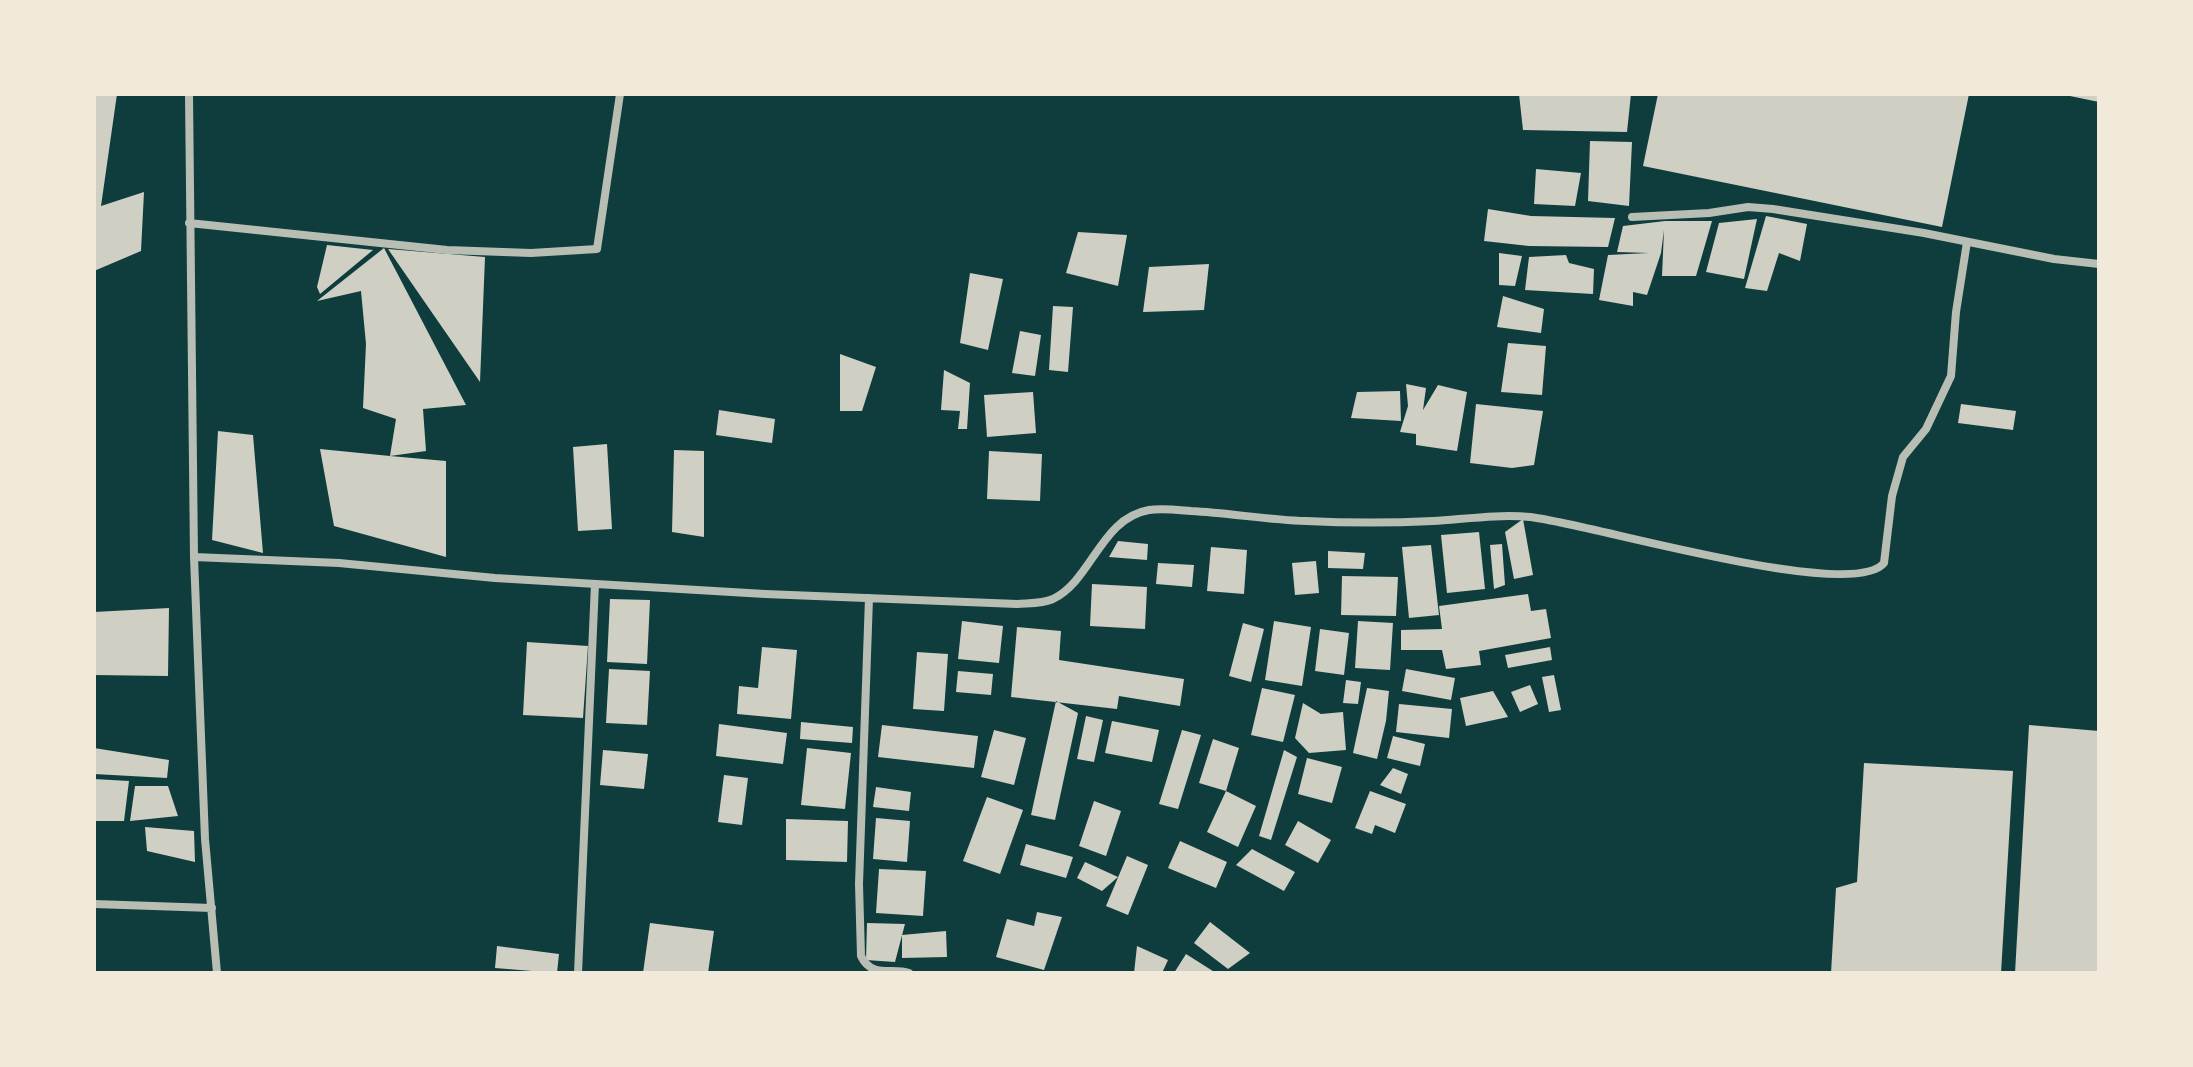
<!DOCTYPE html>
<html>
<head>
<meta charset="utf-8">
<style>
  body { margin:0 }
  #map { position:relative; width:2193px; height:1067px; overflow:hidden; background:#0f3d3e; font-family:"Source Sans 3",sans-serif }
  canvas { display:block }
  .frame { position:absolute; inset:0; border:96px solid #f1e9da; pointer-events:none }
</style>
</head>
<body>
<div id="map">
<canvas width="2193" height="1067"></canvas>
<div class="frame"></div>
</div>
<script>
const c = document.querySelector('canvas').getContext('2d');
c.lineJoin = 'round';
function paint(path, color) {
  c.fillStyle = color;
  c.fill(path, 'evenodd');
}
function strokePath(path, color, width, dash) {
  c.strokeStyle = color;
  c.lineWidth = width;
  c.lineCap = dash ? 'butt' : 'round';
  c.setLineDash(dash || []);
  c.stroke(path);
}
const building = new Path2D(`
  M94 94H117L101 206 144 192 141 251 94 271Z
  M1519 94H1631L1627 132 1523 130Z
  M1658 94H1969L1942 227 1643 166Z
  M2065 94H2099V102L2065 95Z
  M1590 141 1632 142 1629 206 1588 201Z
  M1536 169 1581 173 1575 206 1534 204Z
  M1488 209 1531 216 1615 218 1608 247 1529 246 1484 241Z
  M1766 216 1807 224 1800 261 1779 253 1767 291 1745 288Z
  M1757 219 1744 279 1706 272 1719 223Z
  M1665 221H1712L1696 276H1662L1664 230 1661 253 1647 295 1633 292V306L1599 300 1608 255 1649 253 1617 252 1623 226Z
  M1078 232 1127 235 1118 286 1066 273Z
  M327 245 373 250 320 294 317 287Z
  M384 248 466 405 423 409 426 451 390 456 446 461V557L334 526 320 449 390 456 396 419 363 408 366 344 361 291 317 301Z
  M388 249 485 257 480 382Z
  M1499 253 1522 256 1515 286 1499 285Z
  M1566 255 1569 263 1594 269 1593 294 1525 290 1529 257Z
  M1209 264 1204 310 1143 312 1149 267Z
  M970 273 1003 279 988 350 960 343Z
  M1503 296 1544 309 1541 333 1497 327Z
  M1053 306 1073 307 1068 372 1049 370Z
  M1020 331 1041 335 1035 376 1012 373Z
  M1508 343 1546 346 1542 395 1501 392Z
  M840 354 876 367 862 411H840Z
  M944 370 970 383 967 429H958L960 411 941 410Z
  M1406 384 1426 388 1423 410 1438 385 1467 392 1457 451 1416 445V434L1400 432 1408 406Z
  M1400 391 1401 421 1351 418 1357 392Z
  M1033 392 1036 433 987 437 984 395Z
  M1476 404 1543 411 1534 465 1512 468 1470 463Z
  M1961 404 2016 411 2013 430 1958 423Z
  M719 410 775 419 772 443 716 435Z
  M218 431 253 435 263 553 212 540Z
  M607 444 612 529 578 531 573 447Z
  M674 450 704 451V537L672 532Z
  M989 451 1042 454 1040 501 987 499Z
  M1523 519 1533 575 1514 579 1505 532Z
  M1479 532 1485 589 1447 593 1441 535Z
  M1118 541 1148 544 1147 560 1109 557Z
  M1502 544 1505 585 1494 589 1490 545Z
  M1431 545 1439 615 1409 618 1402 547Z
  M1211 547 1247 550 1244 594 1207 591Z
  M1328 551 1365 553 1363 569 1328 568Z
  M1316 561 1319 593 1295 595 1292 563Z
  M1158 563 1194 565 1192 587 1156 584Z
  M1342 576 1398 577 1396 616 1341 615Z
  M1092 584 1147 587 1145 629 1090 626Z
  M1528 594 1531 611 1546 609 1551 638 1479 651 1481 665 1446 669 1442 650H1401V630L1442 629 1439 606Z
  M610 599 650 600 647 664 607 662Z
  M169 608 168 676 94 675V612Z
  M962 621 1003 626 999 663 958 659Z
  M1274 621 1311 627 1302 686 1265 680Z
  M1358 621 1393 623 1390 670 1355 668Z
  M1243 623 1264 629 1251 682 1229 676Z
  M1017 627 1061 631 1059 660 1184 679 1180 706 1119 696 1117 709 1011 697Z
  M1320 629 1349 633 1344 675 1315 671Z
  M527 642 588 646 583 718 523 715Z
  M762 647 797 650 791 719 737 714 739 686 758 688Z
  M1550 647 1552 660 1508 668 1505 655Z
  M917 652 948 654 944 711 913 709Z
  M609 669 650 671 647 725 606 723Z
  M1406 669 1455 678 1451 700 1402 691Z
  M958 671 993 674 991 695 956 692Z
  M1554 675 1561 710 1549 712 1542 677Z
  M1346 680 1361 682 1358 704 1343 703Z
  M1530 685 1538 704 1520 712 1511 692Z
  M1262 688 1295 695 1283 742 1251 735Z
  M1367 688 1389 691 1386 721 1377 759 1353 753Z
  M1493 691 1508 717 1466 726 1460 698Z
  M1056 701 1078 713 1055 820 1031 815Z
  M1303 703 1321 714 1343 712 1346 750 1309 753 1295 738Z
  M1399 704 1452 709 1449 738 1396 732Z
  M1086 716 1103 720 1094 762 1077 759Z
  M1112 721 1159 730 1152 762 1105 753Z
  M801 722 853 727 852 743 800 739Z
  M719 724 787 733 783 764 716 756Z
  M882 725 978 736 974 768 878 757Z
  M2029 725 2099 731V973H2015Z
  M994 730 1026 738 1014 785 981 777Z
  M1182 730 1201 735 1178 809 1159 804Z
  M1393 736 1425 744 1420 766 1387 758Z
  M1213 739 1239 748 1226 791 1199 783Z
  M94 748 169 760 167 778 94 774Z
  M807 748 851 753 845 809 801 805Z
  M603 750 648 754 644 789 600 785Z
  M1284 750 1297 757 1271 840 1259 836Z
  M1307 758 1342 767 1332 803 1298 794Z
  M1864 763 2013 771 2001 973H1831L1836 888 1857 882Z
  M1393 768 1408 774 1401 794 1380 785Z
  M724 775 748 778 742 825 718 822Z
  M94 779 129 781 124 821H94Z
  M135 786H168L178 816 130 821Z
  M876 787 911 792 909 811 873 807Z
  M1226 791 1256 806 1238 847 1207 832Z
  M1370 791 1406 804 1395 833 1375 825 1372 834 1355 828Z
  M987 797 1023 810 1000 874 963 861Z
  M1094 801 1121 811 1106 856 1079 846Z
  M876 818 910 821 907 862 873 859Z
  M786 819 848 821 847 862 786 860Z
  M1298 821 1331 840 1318 863 1285 845Z
  M145 827 194 831 195 862 147 851Z
  M1180 841 1227 862 1216 888 1168 868Z
  M1026 844 1073 857 1066 878 1020 865Z
  M1252 849 1295 872 1284 891 1236 865Z
  M1127 856 1148 865 1128 915 1106 906Z
  M1085 862 1118 877 1102 891 1077 878Z
  M879 869 926 871 923 916 876 913Z
  M1037 912 1062 917 1044 970 996 957 1007 919 1034 926Z
  M1210 922 1250 953 1228 969 1194 943Z
  M650 923 714 931 708 973H643Z
  M867 923 905 924 895 962 866 960Z
  M946 931 947 957 902 958V935Z
  M497 946 559 954 557 973 495 968Z
  M1137 946 1168 960 1162 973H1134Z
  M1186 954 1216 973H1174Z`);
const minor = new Path2D(`
  M189 94 194 557 205 839 217 973
  M1632 217 1709 213 1748 207 1773 209 1924 233 2054 259 2099 264
  M189 223 447 250 531 253 597 249 620 94
  M194 557 339 563 495 578 765 594 1017 604C1029 603 1042 604 1053 599 1092 580 1101 518 1149 510 1162 508 1178 510 1191 511 1230 513 1268 520 1306 521 1348 523 1391 523 1433 521 1465 519 1498 514 1530 517 1588 523 1852 603 1884 563L1892 496 1903 457 1926 429 1951 376 1956 312 1967 242
  M869 598 859 884 861 956C872 979 892 967 909 973
  M94 904 212 908
  M578 973 595 584`);
paint(building, '#cfcfc3');
strokePath(minor, '#b8beb3', 8);
</script>
</body>
</html>
